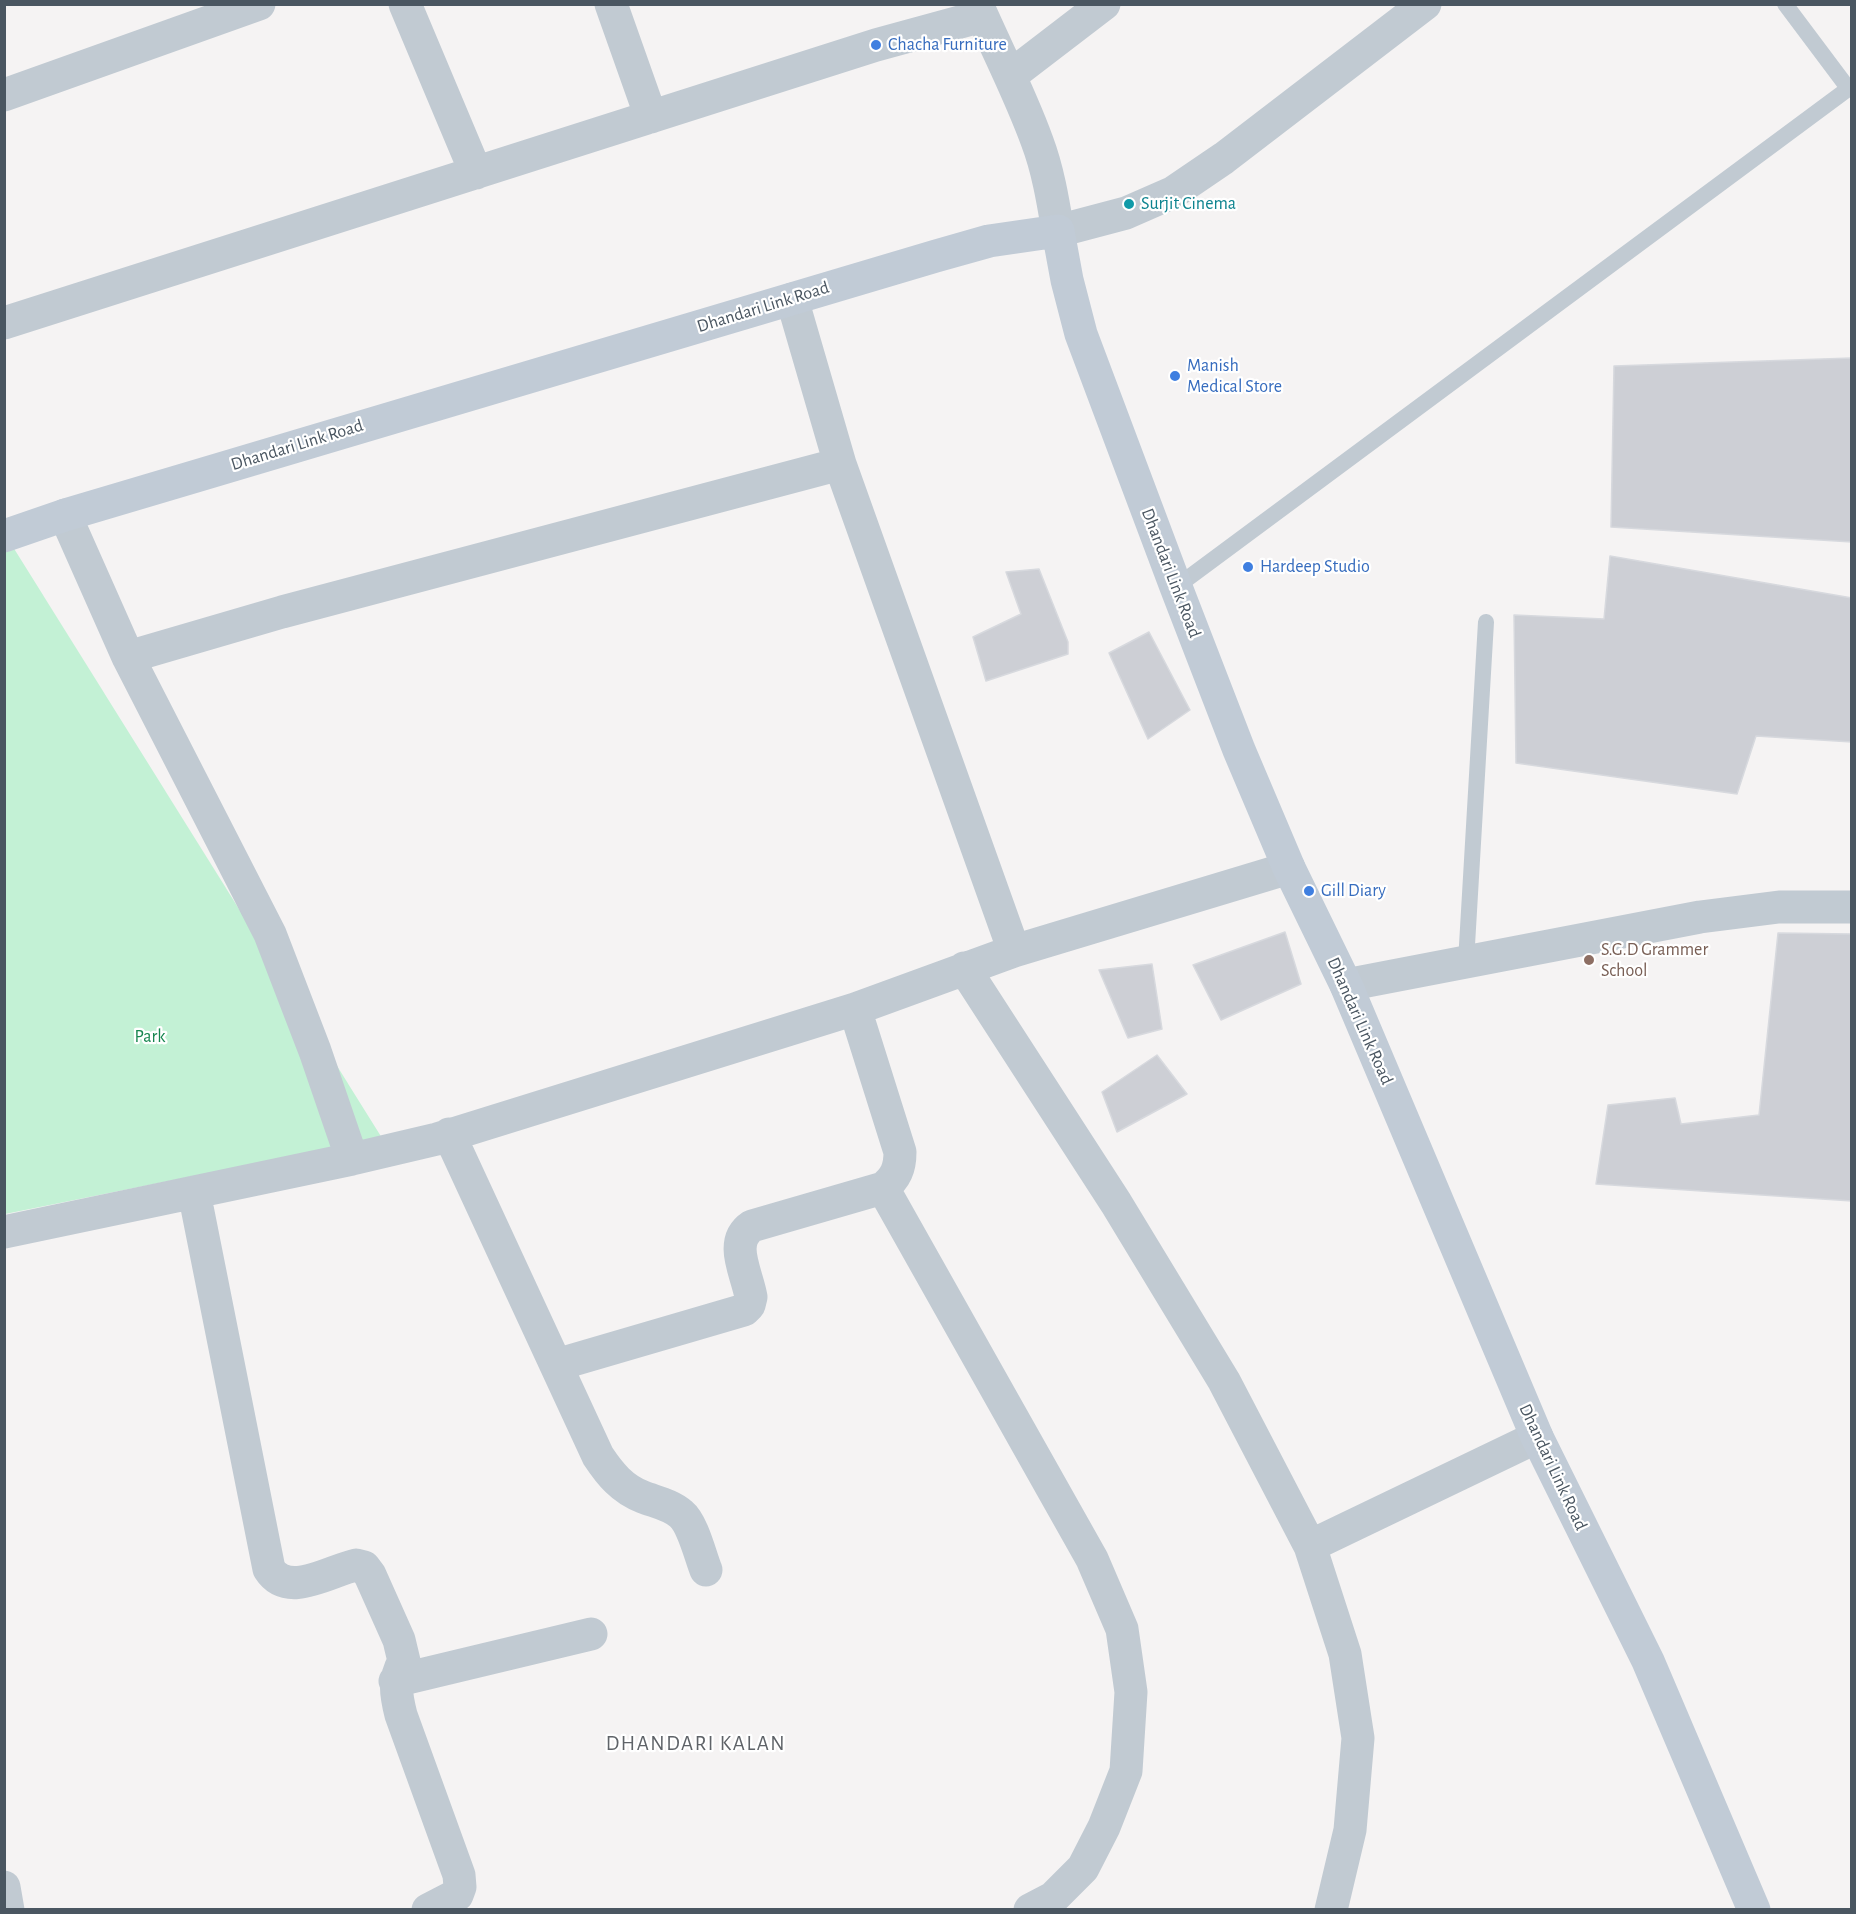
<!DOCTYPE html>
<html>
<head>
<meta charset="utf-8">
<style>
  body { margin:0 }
  #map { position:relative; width:1856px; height:1914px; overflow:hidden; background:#f5f3f3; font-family:"Alegreya Sans",sans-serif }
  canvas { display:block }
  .frame { position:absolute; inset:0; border:6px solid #4a5661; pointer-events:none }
</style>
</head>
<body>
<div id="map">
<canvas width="1856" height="1914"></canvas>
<div class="frame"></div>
</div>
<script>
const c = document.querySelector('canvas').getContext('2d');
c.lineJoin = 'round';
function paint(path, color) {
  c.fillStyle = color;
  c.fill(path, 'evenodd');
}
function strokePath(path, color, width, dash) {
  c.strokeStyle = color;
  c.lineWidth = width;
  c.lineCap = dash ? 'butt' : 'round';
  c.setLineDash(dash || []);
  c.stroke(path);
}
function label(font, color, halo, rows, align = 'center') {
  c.font = font + ' "Alegreya Sans",sans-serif';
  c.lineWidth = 4.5;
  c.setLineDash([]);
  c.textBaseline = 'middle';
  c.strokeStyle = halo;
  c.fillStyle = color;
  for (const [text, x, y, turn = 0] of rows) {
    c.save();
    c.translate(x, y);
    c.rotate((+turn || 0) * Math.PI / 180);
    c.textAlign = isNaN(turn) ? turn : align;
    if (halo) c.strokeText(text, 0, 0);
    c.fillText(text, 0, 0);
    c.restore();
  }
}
const green = new Path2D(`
  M13 547 382 1138 5 1214 4 549Z`);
const building = new Path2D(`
  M1852 358V542L1611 527 1614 366Z
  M1610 556 1852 598V742L1756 736 1737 794 1516 763 1514 615 1604 619Z
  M1039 569 1068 642V654L986 681 973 637 1021 614 1006 572Z
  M1149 632 1190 710 1148 739 1109 653Z
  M1285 932 1301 984 1221 1020 1193 965Z
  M1778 933 1852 934V1201L1596 1184 1608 1105 1675 1098 1681 1124 1759 1115Z
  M1152 964 1162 1029 1128 1038 1099 970Z
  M1157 1055 1187 1094 1117 1132 1102 1092Z`);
const lane = new Path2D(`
  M1785 4 1848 88
  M1176 587 1852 86
  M1466 962 1486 622`);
const street = new Path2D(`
  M405 4 476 173
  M611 4 651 117
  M977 4C997 50 1020 94 1037 141 1048 170 1053 201 1058 231L1126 213 1174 192 1224 158 1425 4
  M1010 76 1104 4
  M4 95 259 4
  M4 323 876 45 982 16
  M65 515 128 657 270 934 315 1051 352 1159
  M128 657 282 612 840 464
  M1014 951 1289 868
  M964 968 1116 1203 1224 1381 1310 1546 1345 1654 1358 1738 1350 1830 1331 1910
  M1346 985 1700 917 1779 907H1852
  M855 1009 900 1152C900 1168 896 1178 883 1188
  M449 1134 598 1456C610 1474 622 1489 643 1497 656 1502 671 1505 681 1514 693 1524 700 1555 706 1570
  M194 1192 269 1569C288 1599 329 1571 356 1565L364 1567 370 1575 399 1640 404 1661C393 1680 396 1695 401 1715L459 1875 460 1887 457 1895 428 1910
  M4 1232 352 1159 437 1139 855 1009 1014 951 840 464 792 299
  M556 1365 744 1310 749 1305 751 1297C747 1273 728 1242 752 1226L883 1188 1092 1559 1122 1629 1131 1692 1126 1771 1104 1827 1083 1868 1053 1898 1030 1910
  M1310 1546 1537 1437
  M395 1681 591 1634
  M4 1887 8 1910`);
const secondary = new Path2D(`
  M4 536 65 515 193 477 936 256 989 241 1058 231 1067 280 1081 334 1176 587 1239 750 1289 868 1346 985 1537 1437 1648 1661 1754 1910`);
const markers = [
  [876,45,6,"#3f7fe0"],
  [1129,204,6,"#0f9aa8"],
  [1175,376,6,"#3f7fe0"],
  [1248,567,6,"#3f7fe0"],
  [1309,891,6,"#3f7fe0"],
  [1589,960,6,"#8d6e63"]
];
const shopNames = [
  ["Chacha Furniture",888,45],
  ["Manish",1187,366],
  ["Medical Store",1187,387],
  ["Hardeep Studio",1260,567],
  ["Gill Diary",1321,891]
];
const cultureNames = [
  ["Surjit Cinema",1141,204]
];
const streetNames = [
  ["Dhandari Link Road",763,307,-17],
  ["Dhandari Link Road",297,445,-17],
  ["Dhandari Link Road",1171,573,69],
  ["Dhandari Link Road",1360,1021,66],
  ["Dhandari Link Road",1553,1467,65]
];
const educationNames = [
  ["S.G.D Grammer",1601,950],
  ["School",1601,971]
];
const parkNames = [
  ["Park",150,1037]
];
const quarterNames = [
  ["DHANDARI KALAN",696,1744]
];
paint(green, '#c3f1d5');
paint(building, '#cdcfd5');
strokePath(building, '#d7d9de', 1.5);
strokePath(lane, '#c1cad2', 16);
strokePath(street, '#c1cad2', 33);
strokePath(secondary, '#c1cbd6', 33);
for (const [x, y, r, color] of markers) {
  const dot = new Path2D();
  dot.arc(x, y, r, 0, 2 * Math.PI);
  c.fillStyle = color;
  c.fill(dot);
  strokePath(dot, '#fff', 2);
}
label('18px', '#366cbe', '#fff', shopNames, 'left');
label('18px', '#0d838f', '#fff', cultureNames, 'left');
label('18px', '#4a5661', '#fff', streetNames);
label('18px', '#785e54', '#fff', educationNames, 'left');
label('18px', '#17864f', '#fff', parkNames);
c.letterSpacing = '1.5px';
label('21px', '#5f6368', '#fff', quarterNames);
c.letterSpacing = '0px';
</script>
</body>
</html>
